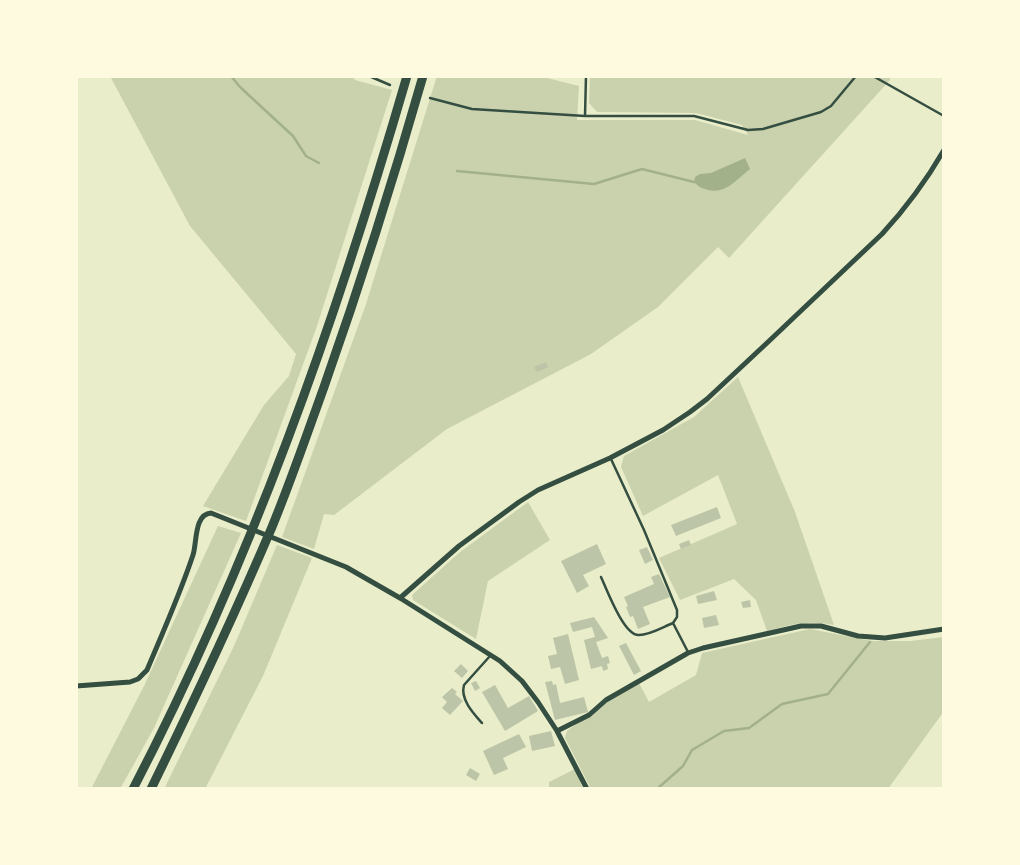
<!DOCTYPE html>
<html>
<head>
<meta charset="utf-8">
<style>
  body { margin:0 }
  #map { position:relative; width:1020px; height:865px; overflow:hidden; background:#e9edc9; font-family:Ubuntu,sans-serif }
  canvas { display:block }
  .frame { position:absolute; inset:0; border:78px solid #fefae0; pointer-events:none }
</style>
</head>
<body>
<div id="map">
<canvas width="1020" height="865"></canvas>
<div class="frame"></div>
</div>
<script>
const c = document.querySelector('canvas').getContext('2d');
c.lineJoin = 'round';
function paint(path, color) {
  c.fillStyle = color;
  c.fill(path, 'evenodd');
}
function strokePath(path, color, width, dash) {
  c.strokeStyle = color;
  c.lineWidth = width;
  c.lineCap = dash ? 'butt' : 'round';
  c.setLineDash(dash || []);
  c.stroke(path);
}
const green = new Path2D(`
  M110 76H352L355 80 392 90 317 326 246 521 203 506 264 405 289 376 296 354 190 226Z
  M437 76H539L579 86 577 120H695L748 135 742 125 696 113 597 112 589 103 590 76H890V80L729 258 718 247 658 307 591 354 447 429 334 515 324 514 314 549 282 537 366 304Z
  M738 377 795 512 834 625C807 620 793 624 767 631L756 600 734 579 680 600 659 558 737 524 718 475 643 516 621 467 624 456 694 417Z
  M528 502 550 540 488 581 476 639 413 600 412 595 460 552Z
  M218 526 241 533 154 728 120 789H91L144 686Z
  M277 545 312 558 263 676 205 789H164L234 646Z
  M810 629 872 641H910L944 637V711L888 789H591L565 738 567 731 603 705 639 683 649 702 696 675 702 653Z
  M575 769 583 789H549V782Z`);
const water = new Path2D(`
  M745 158 750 169C736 180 726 194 708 190 701 188 699 187 694 182L695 177 700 174 711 173Z`);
const stream = new Path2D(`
  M231 76 240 87 293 136 306 156 319 163
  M457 171 594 184 642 169 694 182
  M657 789 683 766 692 750 724 731 749 728 782 704 828 694 870 642`);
const building = new Path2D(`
  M546 362 548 367 537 372 534 367Z
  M717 507 721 518 676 536 671 525Z
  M689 540 691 545 681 549 679 544Z
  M597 544 606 564 583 575 589 586 577 593 561 561Z
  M647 547 653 560 645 564 639 550Z
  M659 574 670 597 643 607 650 624 638 629 633 616 630 617 626 607 628 606 624 597 654 584 651 577Z
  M714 591 717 600 698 604 696 596Z
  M750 600 751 607 743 608 741 602Z
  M716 615 719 625 704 628 702 618Z
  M594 617 608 638 596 642 602 658 608 656 610 663 607 664 608 669 603 671 602 666 591 669 584 640 595 637 592 627 573 632 570 623Z
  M568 634 579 680 565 684 560 667 551 669 548 656 557 654 553 638Z
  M626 643 641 671 634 675 619 646Z
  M461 664 468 671 462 678 454 671Z
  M476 681 480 688 475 691 471 683Z
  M552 681 553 685 556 684 560 703 584 697 588 712 555 720 545 682Z
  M495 685 508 708 529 696 538 711 505 731 482 692Z
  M452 688 457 692 455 694 463 701 450 715 442 708 447 702 442 697Z
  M551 731 555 746 532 751 529 736Z
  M519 734 526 747 503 758 508 769 494 775 483 751Z
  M470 768 480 774 476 781 466 775Z`);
const service = new Path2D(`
  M369 76 390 85
  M873 76 944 116
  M430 98 472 109 585 116H694L748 130 763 129 821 112 831 106 856 76
  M585 116 586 76
  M611 459 644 530 677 610V617L673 623 688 652
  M601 577C607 590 624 636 639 635 650 635 663 627 673 623
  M482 723C473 713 460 699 464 685L490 656`);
const minor = new Path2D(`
  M400 598 459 546 519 502 538 490 610 458 663 430 690 412 707 399 768 342 882 234C906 208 926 181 944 150
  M76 686 130 682 138 679 147 670C163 632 180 594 193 555 197 543 194 514 211 513L346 567 400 598 500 661 522 681 538 702 557 731 587 789
  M557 731 589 715 606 700 688 653 703 648 801 626H821L858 636 885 638 944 629`);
const motorway = new Path2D(`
  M133 789C251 562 336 321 407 76
  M151 789C193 703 234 616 272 527 291 481 307 434 324 387 360 285 393 181 423 76`);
paint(green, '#cad2ad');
paint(water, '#a3b18a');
strokePath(stream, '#a3b18a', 2.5);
paint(building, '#bcc5a7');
strokePath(service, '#344e41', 2.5);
strokePath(minor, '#344e41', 5);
strokePath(motorway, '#344e41', 9);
</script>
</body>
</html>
